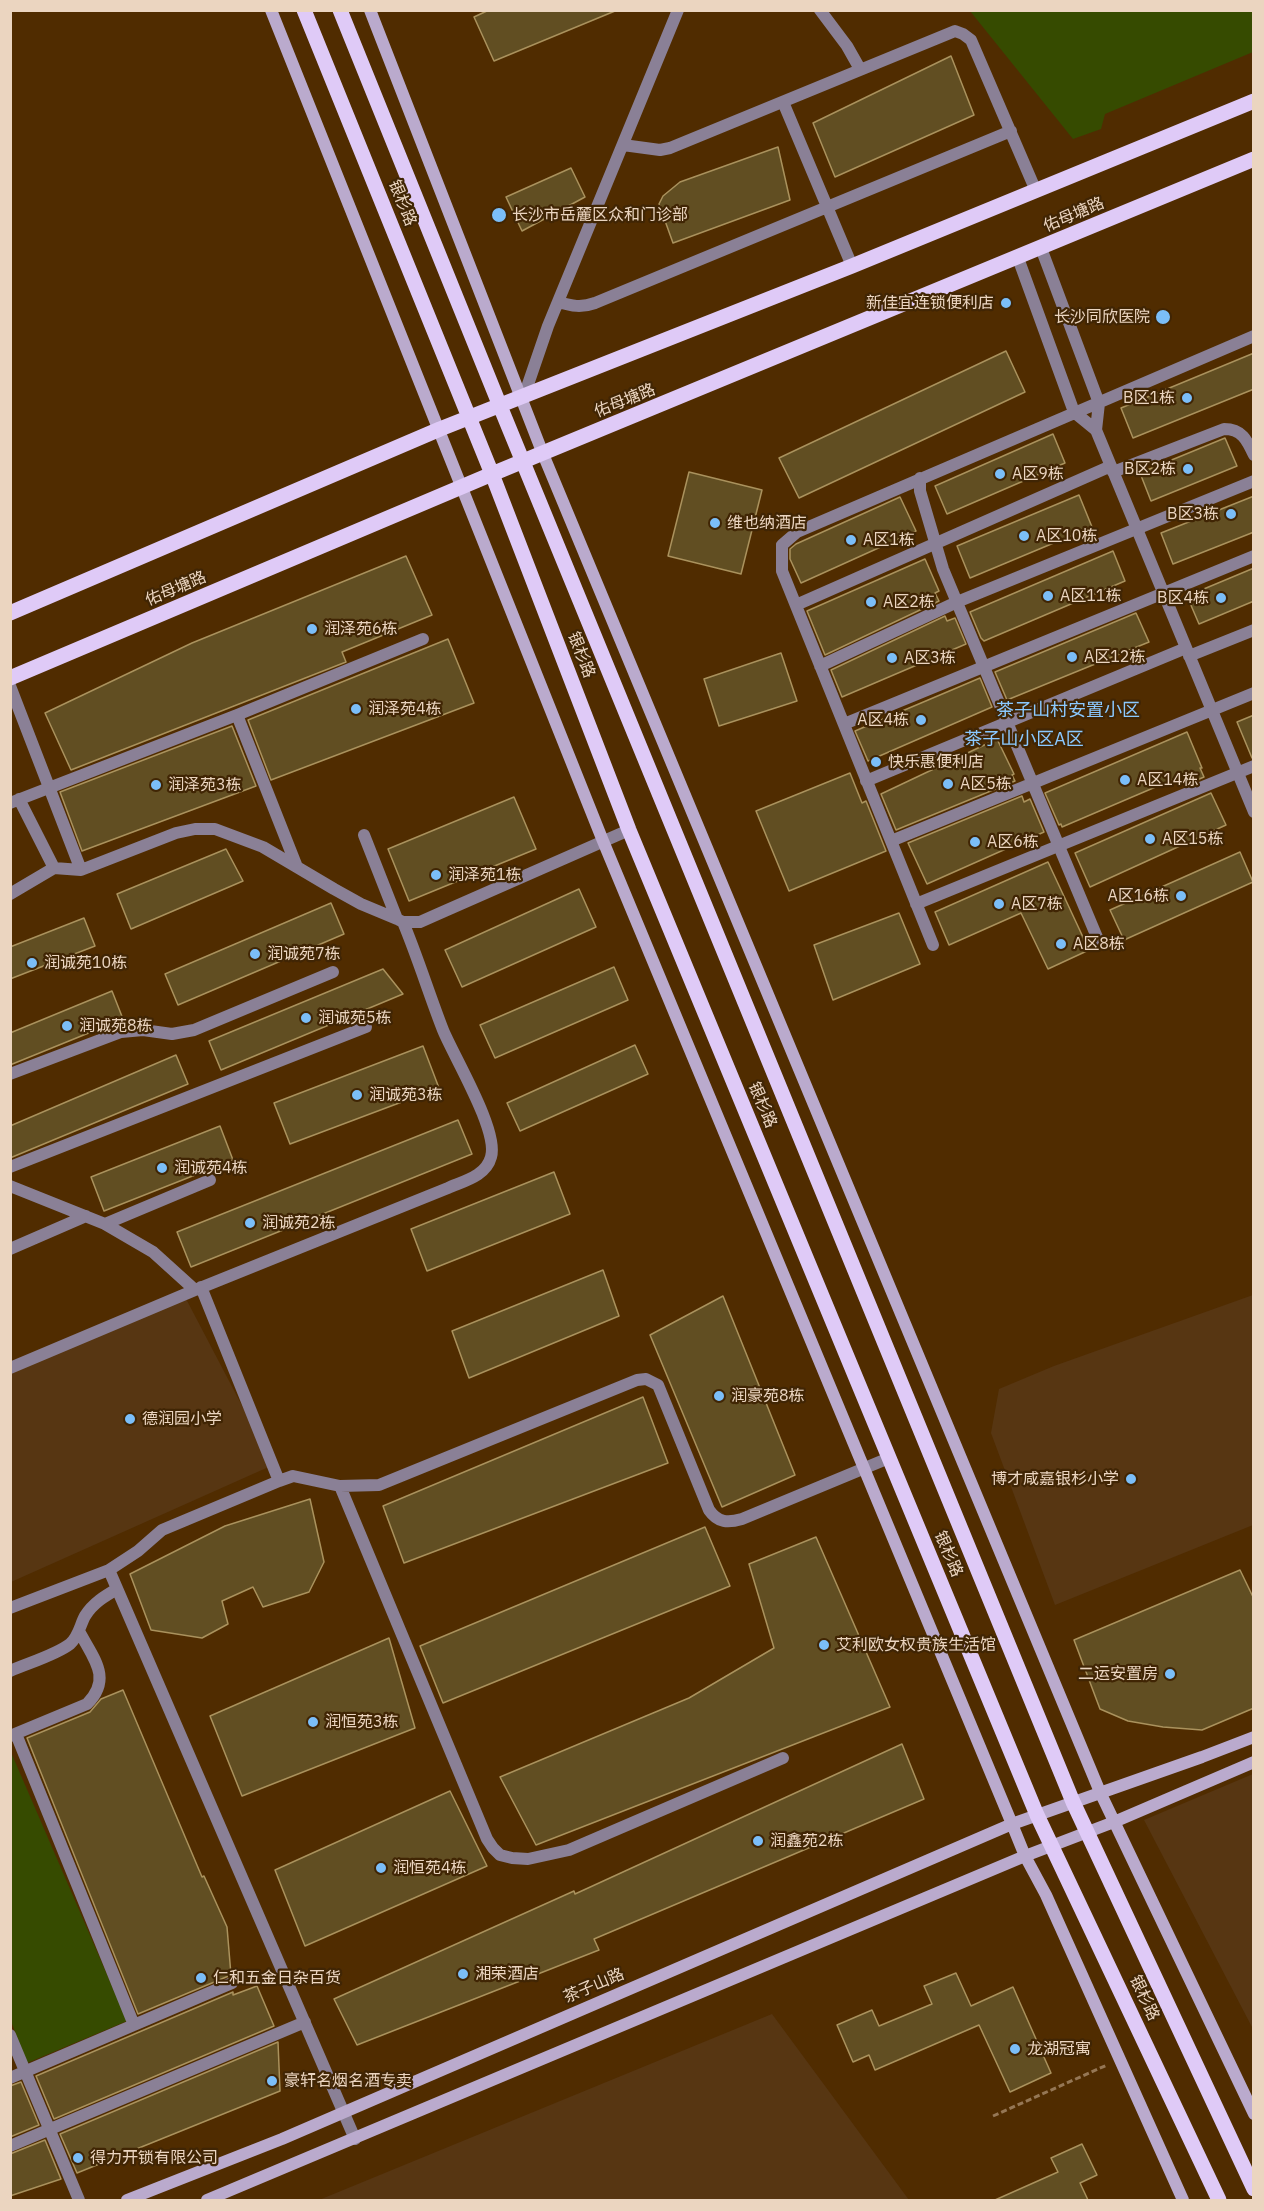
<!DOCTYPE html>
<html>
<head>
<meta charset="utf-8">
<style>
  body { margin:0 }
  #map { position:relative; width:1264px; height:2211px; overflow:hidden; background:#502c00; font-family:"IBM Plex Sans",sans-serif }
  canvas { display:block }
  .frame { position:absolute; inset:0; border:12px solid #ebd5c0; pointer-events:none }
</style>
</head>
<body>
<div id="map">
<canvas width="1264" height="2211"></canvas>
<div class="frame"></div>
</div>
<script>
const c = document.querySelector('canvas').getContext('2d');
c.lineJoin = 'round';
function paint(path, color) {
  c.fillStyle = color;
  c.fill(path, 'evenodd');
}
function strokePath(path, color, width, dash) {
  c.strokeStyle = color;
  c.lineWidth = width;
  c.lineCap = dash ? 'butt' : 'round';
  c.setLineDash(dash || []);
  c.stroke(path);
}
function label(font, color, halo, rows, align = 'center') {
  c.font = font + ' "IBM Plex Sans","Noto Sans SC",sans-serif';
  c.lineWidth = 4.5;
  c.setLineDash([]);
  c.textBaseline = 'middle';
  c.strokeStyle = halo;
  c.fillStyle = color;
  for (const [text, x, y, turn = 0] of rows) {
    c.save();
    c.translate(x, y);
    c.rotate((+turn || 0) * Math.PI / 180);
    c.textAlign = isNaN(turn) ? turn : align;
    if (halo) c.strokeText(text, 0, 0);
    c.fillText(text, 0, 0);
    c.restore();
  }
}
const built = new Path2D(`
  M184 1295 273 1465 11 1582 10 1373Z
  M1253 1295V1525L1055 1605 991 1433 999 1389 1054 1366Z
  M1253 1774V2029L1144 1820Z
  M772 2014 909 2200H319Z`);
const green = new Path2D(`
  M970 11H1253V52L1105 114 1101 129 1073 139Z
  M10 1750 127 2021 27 2063 11 2021Z`);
const building = new Path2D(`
  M489 10H615V11L494 61 474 17Z
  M951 56 974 115 835 177 813 123Z
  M778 147 790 200 673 243 659 204 663 196 680 182Z
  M571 168 585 197 522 231 506 197Z
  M1006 351 1025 392 799 498 779 458Z
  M1254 353V389L1133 438 1121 408Z
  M1053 434 1065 463 947 514 935 486Z
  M1225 438 1237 466 1151 501 1140 473Z
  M689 472 762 490 741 574 668 556Z
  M1079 495 1092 527 970 578 957 546Z
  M1254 496V532L1173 564 1161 533Z
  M900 497 916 531 801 583 790 559V549L796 544Z
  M1113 551 1125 581 984 641 981 638 970 612Z
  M406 556 432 615 342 652 346 662 71 770 45 713 192 643Z
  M925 559 939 591 935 593 939 601 825 655 807 611Z
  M1254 568V601L1199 624 1187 596Z
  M1136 613 1149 642 1007 700 995 672Z
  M945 616 947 621 955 618 966 644 842 697 831 670Z
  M448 639 474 703 271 780 248 720Z
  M781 653 797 701 719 726 704 679Z
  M980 678 992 707 868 761 855 731Z
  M1254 715V758H1252L1237 722Z
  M232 726 256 786 82 851 60 792Z
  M1187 732 1202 768H1200L1204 777 1190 783 1186 774 1062 827 1061 824 1059 825 1045 793Z
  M997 739 1014 774 1012 775 1015 781 896 830 881 794Z
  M850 773 862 803 866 801 886 851 789 891 756 811Z
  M1211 793 1226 825 1090 887 1075 853Z
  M1022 796 1024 802 1030 799 1044 832 927 884 908 843Z
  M514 797 536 849 409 901 388 849Z
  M226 849 243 881 131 929 117 894Z
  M1240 852 1253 882 1124 940 1110 910Z
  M1048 862 1089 950 1048 969 1021 913 949 945 935 912Z
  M579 889 596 927 462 987 445 950Z
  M331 903 344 934 178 1005 165 974Z
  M899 913 920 964 833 1000 814 945Z
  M84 918 95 946 10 979V947Z
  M614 967 628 1000 495 1058 480 1025Z
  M383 969 403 994 221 1070 209 1041Z
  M112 991 123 1019 10 1065V1033Z
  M635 1045 648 1074 520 1131 507 1103Z
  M423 1046 439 1088 290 1144 274 1103Z
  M176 1055 188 1084 10 1158V1126Z
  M458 1120 472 1154 191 1267 177 1232Z
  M220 1126 233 1160 104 1211 91 1177Z
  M554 1172 570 1214 427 1271 411 1229Z
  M603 1270 619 1316 469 1378 452 1331Z
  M723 1296 795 1475 722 1507 650 1335Z
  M643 1397 668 1463 404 1563 383 1506Z
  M310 1499 324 1562 309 1592 263 1607 253 1587 222 1601 228 1624 202 1638 151 1630 130 1574 225 1526Z
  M705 1527 730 1586 443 1703 420 1646Z
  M816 1537 890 1707 536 1845 500 1777 689 1698 774 1648 749 1564Z
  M1240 1570 1254 1599V1708L1202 1730 1163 1727 1128 1721 1100 1709 1074 1640Z
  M389 1638 415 1728 242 1796 210 1716Z
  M123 1690 202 1877 204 1876 227 1927 231 1975 138 2014 27 1738 90 1712 101 1699Z
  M902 1744 924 1799 594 1939 599 1950 357 2045 334 1999 574 1891 575 1894Z
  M450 1791 487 1866 305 1946 275 1870Z
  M956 1973 971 2006 1013 1987 1051 2073 1010 2092 979 2025 875 2070 869 2055 853 2062 837 2025 872 2010 879 2026 932 2004 924 1986Z
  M257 1986 274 2026 54 2119 36 2076 233 1992V1995Z
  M278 2042 280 2091 77 2173 60 2134Z
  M21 2082 39 2125 10 2137V2086Z
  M45 2140 61 2179 10 2196V2154Z
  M1082 2144 1097 2175 1080 2183 1088 2200H995L1058 2172 1051 2158Z`);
const path = new Path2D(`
  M993 2116 1107 2065`);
const street = new Path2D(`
  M820 10 847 46 860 69
  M783 102 852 266
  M623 145 660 150 670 148 955 31 963 34 971 40 1036 191
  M1041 248 1099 403 1096 430
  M1018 258 1074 412 1096 430 1254 812
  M558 302C572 306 581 308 595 303L1011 131
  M524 396 548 326 678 10
  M1113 472 1224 429C1242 429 1247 440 1254 455
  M920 478V491L943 569 1099 942
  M796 605 1111 466
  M1189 656 1254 630
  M820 666 957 602 1254 481
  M10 686 81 870
  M237 715 297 867
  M844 724 1254 556
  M866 781 1186 648
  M19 799 54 868
  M10 803 237 715 423 639
  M891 841 1254 693
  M10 894 54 868 81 870 176 833 195 829H215L263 847 334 889 361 904 397 919
  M916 904 1254 766
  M403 922H420L438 914 629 830
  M933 945 782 571V545L797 532 1254 336
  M10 1074 121 1032 143 1030 172 1034 194 1030 333 972
  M10 1167 366 1027
  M10 1186 105 1224 153 1252 195 1290
  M105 1224 210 1180
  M10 1249 86 1216
  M201 1287 279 1481
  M10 1368 195 1290 448 1188C464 1181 486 1176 491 1157 499 1131 454 1057 443 1030 429 994 418 958 403 922L397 919 364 835
  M340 1486 487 1839 493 1848 500 1855 512 1858 528 1859 569 1850 783 1758
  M109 1570 355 2139
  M10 1608 109 1570 138 1551 162 1530 279 1481 293 1476 340 1486 379 1485 637 1380 646 1379 658 1385 709 1510C718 1523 728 1523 742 1519L889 1458
  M10 1671C28 1663 56 1655 70 1644 79 1636 80 1625 85 1616 93 1603 105 1596 117 1589
  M16 1734 134 2025
  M10 1736 87 1704C113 1678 93 1658 79 1631
  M10 2035 79 2200
  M10 2078 232 1983
  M10 2146 305 2022`);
const secondary = new Path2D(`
  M271 10 603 841 1012 1824 1025 1856 1046 1895 1183 2200
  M370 10 543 454 1100 1792 1254 2114
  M127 2200 282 2139 1012 1824 1202 1757 1254 1737
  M207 2200 1025 1856 1114 1822 1254 1762`);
const primary = new Path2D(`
  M304 10 492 474 629 830 1037 1815 1219 2200
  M340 10 500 406 1073 1802 1254 2189
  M10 613 440 429 852 266 1254 101
  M10 678 492 474 1254 159`);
const markers = [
  [499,215,8,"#7bbef8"],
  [1006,303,6,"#7bbef8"],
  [1163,317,8,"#7bbef8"],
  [1187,398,6,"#7bbef8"],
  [1188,469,6,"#7bbef8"],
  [1000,474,6,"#7bbef8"],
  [1231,514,6,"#7bbef8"],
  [715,523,6,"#7bbef8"],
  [1024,536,6,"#7bbef8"],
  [851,540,6,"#7bbef8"],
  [1048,596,6,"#7bbef8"],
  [1221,598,6,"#7bbef8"],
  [871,602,6,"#7bbef8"],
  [312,629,6,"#7bbef8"],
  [1072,657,6,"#7bbef8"],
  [892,658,6,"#7bbef8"],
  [356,709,6,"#7bbef8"],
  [921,720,6,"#7bbef8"],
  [876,762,6,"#7bbef8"],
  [1125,780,6,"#7bbef8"],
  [948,784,6,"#7bbef8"],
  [156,785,6,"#7bbef8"],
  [1150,839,6,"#7bbef8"],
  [975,842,6,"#7bbef8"],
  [436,875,6,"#7bbef8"],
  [1181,896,6,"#7bbef8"],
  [999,904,6,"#7bbef8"],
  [1061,944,6,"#7bbef8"],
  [255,954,6,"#7bbef8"],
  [32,963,6,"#7bbef8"],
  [306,1018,6,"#7bbef8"],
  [67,1026,6,"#7bbef8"],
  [357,1095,6,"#7bbef8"],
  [162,1168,6,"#7bbef8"],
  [250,1223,6,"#7bbef8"],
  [719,1396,6,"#7bbef8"],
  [130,1419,6,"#7bbef8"],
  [1131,1479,6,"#7bbef8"],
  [824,1645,6,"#7bbef8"],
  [1170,1674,6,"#7bbef8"],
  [313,1722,6,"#7bbef8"],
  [758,1841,6,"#7bbef8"],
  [381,1868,6,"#7bbef8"],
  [463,1974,6,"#7bbef8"],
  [201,1978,6,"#7bbef8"],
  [1015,2049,6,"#7bbef8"],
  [272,2081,6,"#7bbef8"],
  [78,2158,6,"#7bbef8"]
];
const streetNames = [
  ["银杉路",402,203,68],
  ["佑母塘路",1074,215,-23],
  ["佑母塘路",625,401,-22],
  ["佑母塘路",176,589,-23],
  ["银杉路",581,655,69],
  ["银杉路",762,1105,67],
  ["银杉路",948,1554,67],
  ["茶子山路",594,1986,-23],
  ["银杉路",1144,1998,65]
];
const poiNames = [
  ["长沙市岳麓区众和门诊部",512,215],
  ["新佳宜连锁便利店",994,303,"right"],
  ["长沙同欣医院",1150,317,"right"],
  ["B区1栋",1175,398,"right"],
  ["B区2栋",1176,469,"right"],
  ["A区9栋",1012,474],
  ["B区3栋",1219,514,"right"],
  ["维也纳酒店",727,523],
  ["A区10栋",1036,536],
  ["A区1栋",863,540],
  ["A区11栋",1060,596],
  ["B区4栋",1209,598,"right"],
  ["A区2栋",883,602],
  ["润泽苑6栋",324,629],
  ["A区12栋",1084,657],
  ["A区3栋",904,658],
  ["润泽苑4栋",368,709],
  ["A区4栋",909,720,"right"],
  ["快乐惠便利店",888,762],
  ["A区14栋",1137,780],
  ["A区5栋",960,784],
  ["润泽苑3栋",168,785],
  ["A区15栋",1162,839],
  ["A区6栋",987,842],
  ["润泽苑1栋",448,875],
  ["A区16栋",1169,896,"right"],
  ["A区7栋",1011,904],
  ["A区8栋",1073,944],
  ["润诚苑7栋",267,954],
  ["润诚苑10栋",44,963],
  ["润诚苑5栋",318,1018],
  ["润诚苑8栋",79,1026],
  ["润诚苑3栋",369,1095],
  ["润诚苑4栋",174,1168],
  ["润诚苑2栋",262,1223],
  ["润豪苑8栋",731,1396],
  ["德润园小学",142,1419],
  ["博才咸嘉银杉小学",1119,1479,"right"],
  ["艾利欧女权贵族生活馆",836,1645],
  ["二运安置房",1158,1674,"right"],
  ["润恒苑3栋",325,1722],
  ["润鑫苑2栋",770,1841],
  ["润恒苑4栋",393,1868],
  ["湘荣酒店",475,1974],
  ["仁和五金日杂百货",213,1978],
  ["龙湖冠寓",1027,2049],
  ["豪轩名烟名酒专卖",284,2081],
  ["得力开锁有限公司",90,2158]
];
const neighbourhoodNames = [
  ["茶子山村安置小区",1068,711],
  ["茶子山小区A区",1024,740]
];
paint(built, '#573612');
paint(green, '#364b00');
paint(building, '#614e22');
strokePath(building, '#aa925d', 1.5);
strokePath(path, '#957755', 3, [6, 3]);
strokePath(street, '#8a8096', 12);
strokePath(secondary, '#baaacd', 12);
strokePath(primary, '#dfcaf7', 15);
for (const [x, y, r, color] of markers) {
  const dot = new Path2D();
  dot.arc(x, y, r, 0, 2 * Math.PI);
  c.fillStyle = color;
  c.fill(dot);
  strokePath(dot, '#402504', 2);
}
label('16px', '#ebd5c0', '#402504', streetNames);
label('16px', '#ebd5c0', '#402504', poiNames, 'left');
label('18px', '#8bc9ff', '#402504', neighbourhoodNames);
</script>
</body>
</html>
